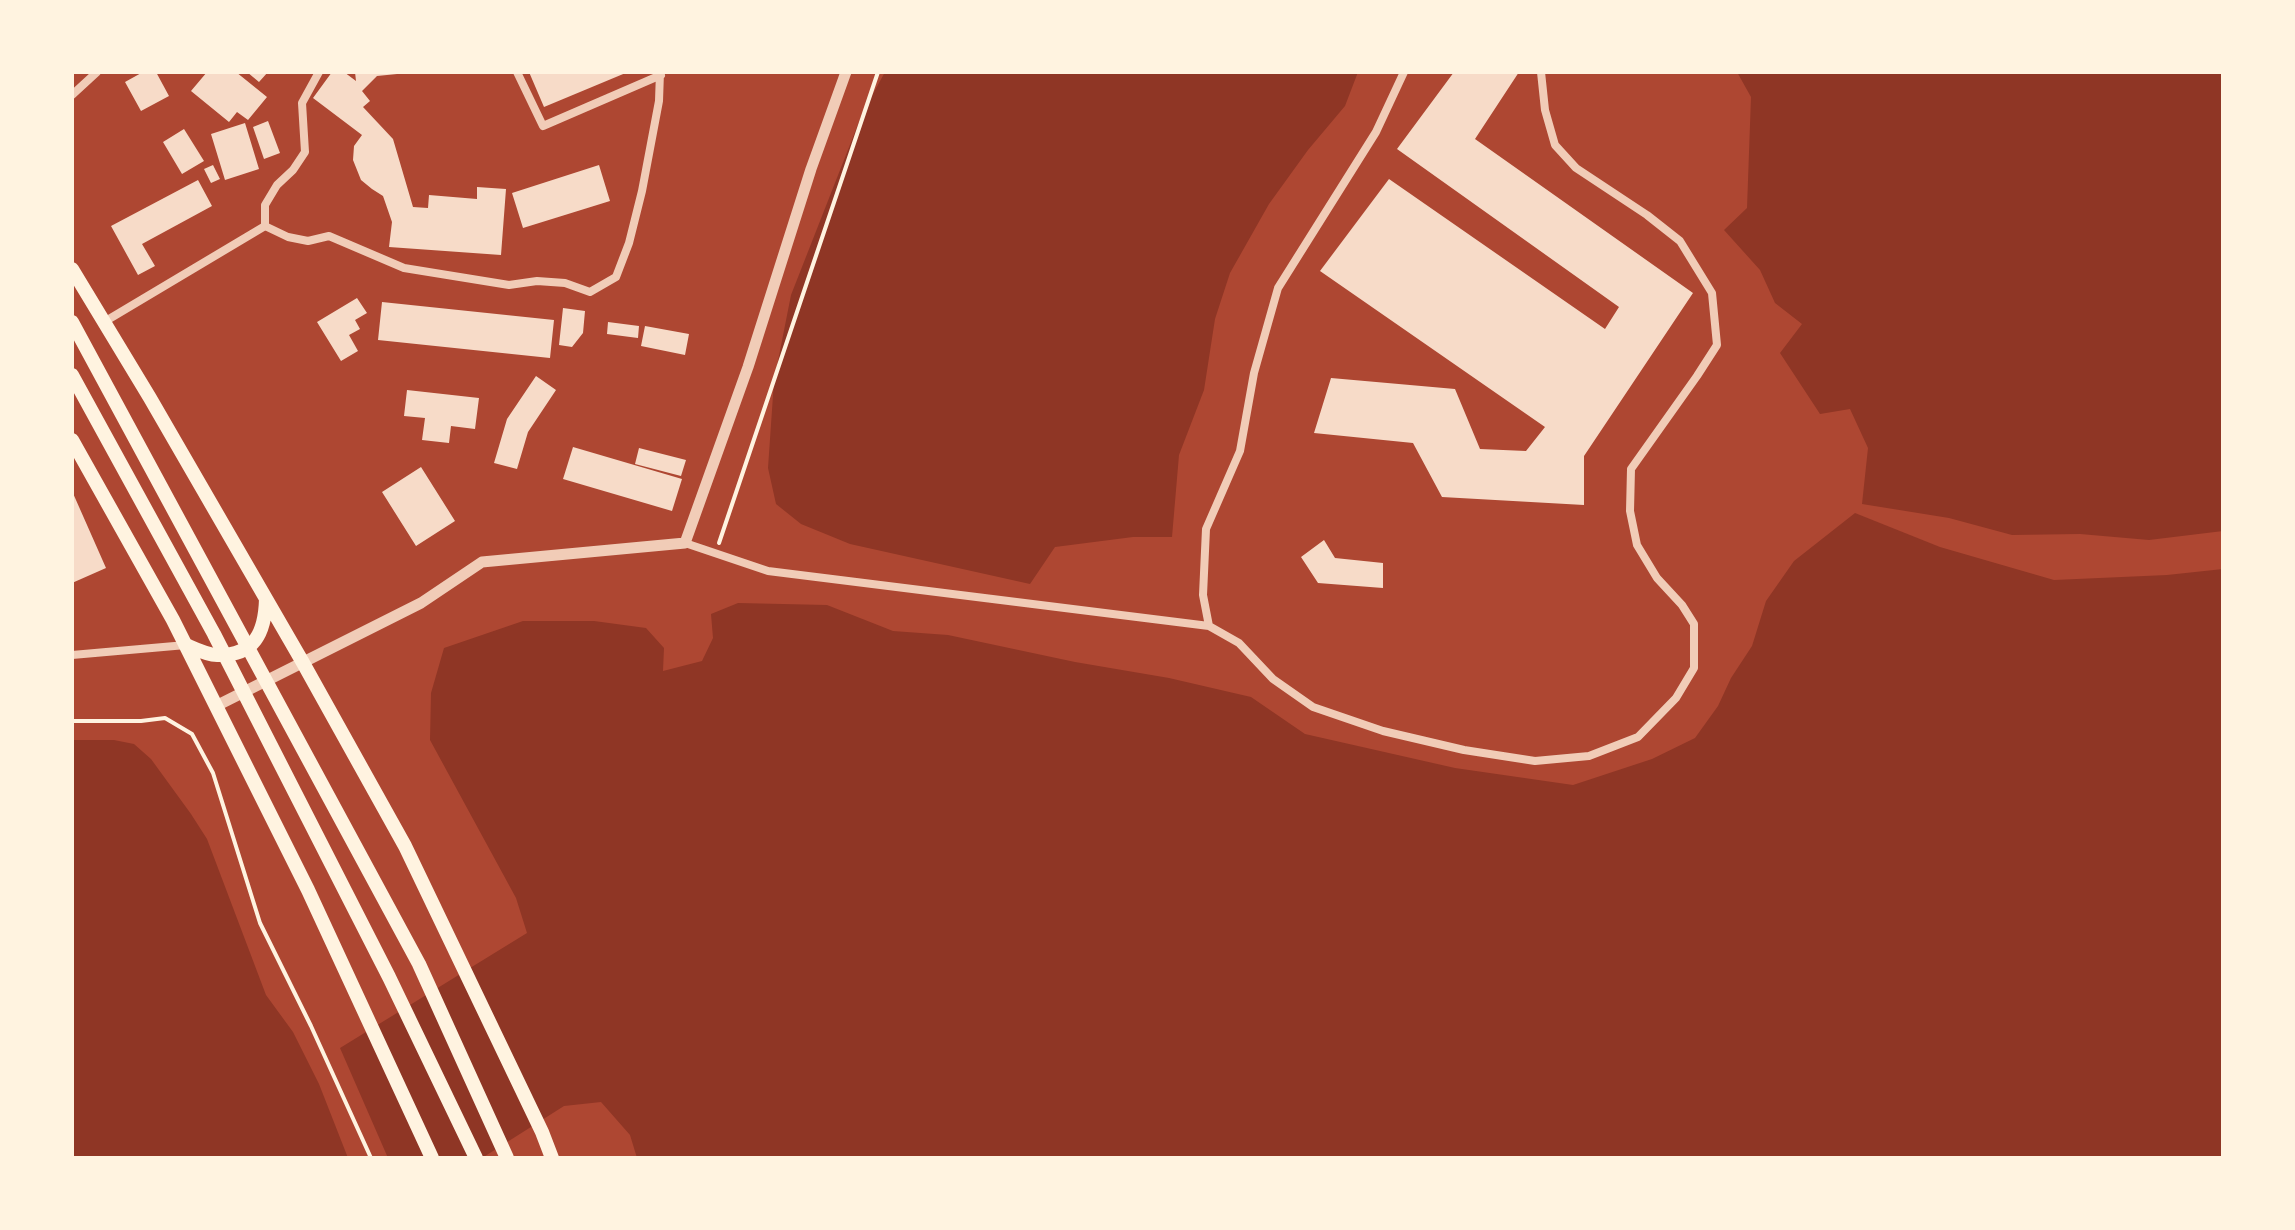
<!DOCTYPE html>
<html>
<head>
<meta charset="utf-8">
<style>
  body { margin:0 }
  #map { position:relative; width:2295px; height:1230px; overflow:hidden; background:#c8553d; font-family:Arial,sans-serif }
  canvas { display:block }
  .frame { position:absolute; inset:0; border:74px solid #fff3e0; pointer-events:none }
</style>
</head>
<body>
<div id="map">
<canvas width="2295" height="1230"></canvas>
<div class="frame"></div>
</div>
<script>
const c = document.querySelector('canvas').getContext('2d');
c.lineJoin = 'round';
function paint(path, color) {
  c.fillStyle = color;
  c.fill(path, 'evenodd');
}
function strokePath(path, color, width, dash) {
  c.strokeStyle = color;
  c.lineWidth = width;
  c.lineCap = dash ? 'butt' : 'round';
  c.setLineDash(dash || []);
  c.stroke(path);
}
const green = new Path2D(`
  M72 72H2223V1158H72Z`);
const water = new Path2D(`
  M885 72H1358L1345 106 1308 150 1269 204 1230 273 1215 319 1204 390 1179 455 1172 537H1133L1055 547 1030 584 850 544 801 524 776 504 768 468 774 381 791 295 862 114Z
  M1737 72H2223V531L2149 540 2080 534 2012 535 1949 518 1862 504 1868 448 1850 409 1820 414 1780 353 1802 324 1775 303 1760 270 1724 230 1747 208 1751 97Z
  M1855 513 1940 547 2054 580 2167 575 2223 569V1158H637L630 1135 601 1102 564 1106 482 1158H388L340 1048 527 933 516 898 430 740 431 693 444 648 523 621H594L646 628 664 648 663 671 702 661 713 638 711 614 738 603 827 605 893 631 948 635 1075 662 1169 678 1251 697 1305 734 1455 768 1573 785 1652 759 1695 738 1718 706 1731 678 1752 646 1766 601 1794 561Z
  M72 740H114L134 744 151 759 191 814 207 839 266 995 293 1032 319 1084 348 1158H72Z`);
const building = new Path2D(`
  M143 72H156L169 96 141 111 125 82Z
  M207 72H236L267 97 248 120 237 112 229 122 191 91Z
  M247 72H268L259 82Z
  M332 72H344L356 81 355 72H397V74L377 76 362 91 370 101 363 107 393 139 413 207 428 208 429 195 477 199V187L506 189 501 255 389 247 392 222 383 196 372 189 361 180 353 160 354 146 362 135 313 98Z
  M529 72H628L544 107Z
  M1454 72H1519L1475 139 1693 293 1584 456V505L1442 497 1413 443 1314 433 1331 378 1455 389 1480 449 1526 451 1545 427 1320 271 1389 179 1605 329 1619 307 1397 149Z
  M268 121 280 153 264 159 253 127Z
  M245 123 259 169 225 180 211 134Z
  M184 129 204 161 182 174 163 142Z
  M213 165 220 179 211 183 204 169Z
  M599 165 610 201 523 228 512 193Z
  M198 180 212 206 142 244 155 266 138 275 111 226Z
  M357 298 367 313 355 320 360 329 349 335 358 351 341 361 317 322Z
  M382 302 554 320 550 358 378 340Z
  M563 308 585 311 583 333 572 347 559 345Z
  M608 322 639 326 638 338 607 334Z
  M645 326 689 334 685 355 641 346Z
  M536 376 556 390 528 432 517 469 494 463 507 419Z
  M407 390 479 398 475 429 451 426 449 443 422 440 425 418 404 416Z
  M573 447 682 479 672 511 563 479Z
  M639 448 686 460 681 476 635 464Z
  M421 467 455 521 416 546 382 492Z
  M72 491 106 568 72 583Z
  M1324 540 1335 558 1383 563V588L1318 583 1301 557Z`);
const path = new Path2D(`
  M719 543 878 72
  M72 721H141L165 718 192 734 213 773 260 923 311 1026 371 1158`);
const minor = new Path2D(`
  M517 72 543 126 661 75
  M72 95 97 72
  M265 226V205L277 185 293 170 305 152 302 103 319 72
  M104 322 265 226 288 237 308 241 329 236 404 268 509 285 537 281 565 283 590 292 616 277 629 243 642 191 659 101 660 72
  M685 543 768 571 1209 626 1239 643 1273 679 1313 707 1383 731 1464 750 1535 761 1589 756 1638 737 1676 698 1694 668V624L1682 605 1657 578 1637 545 1630 511 1631 469 1697 376 1717 345 1712 293 1680 241 1647 215 1576 168 1555 145 1545 110 1541 72
  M1209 626 1203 595 1206 529 1240 451 1254 373 1278 288 1376 132 1404 72
  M72 655 186 645`);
const tertiary = new Path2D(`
  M216 706 421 603 482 562 685 543 748 367 811 169 846 72`);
const primary = new Path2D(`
  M72 269 150 398 302 661 405 846 542 1132 552 1158
  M72 440 173 620 308 890 432 1158
  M186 645C195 649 207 655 217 655 255 656 265 632 266 599`);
const trunk = new Path2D(`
  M72 322 419 964 507 1158
  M72 375 214 634 389 977 476 1158`);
paint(green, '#ae4732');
paint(water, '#8f3625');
paint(building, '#f7dbc8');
strokePath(path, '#fff3e0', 4);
strokePath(minor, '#f1ccb7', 8);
strokePath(tertiary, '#f1ccb7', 11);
strokePath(primary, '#fff3e0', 14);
strokePath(trunk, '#fff3e0', 14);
</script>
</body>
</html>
